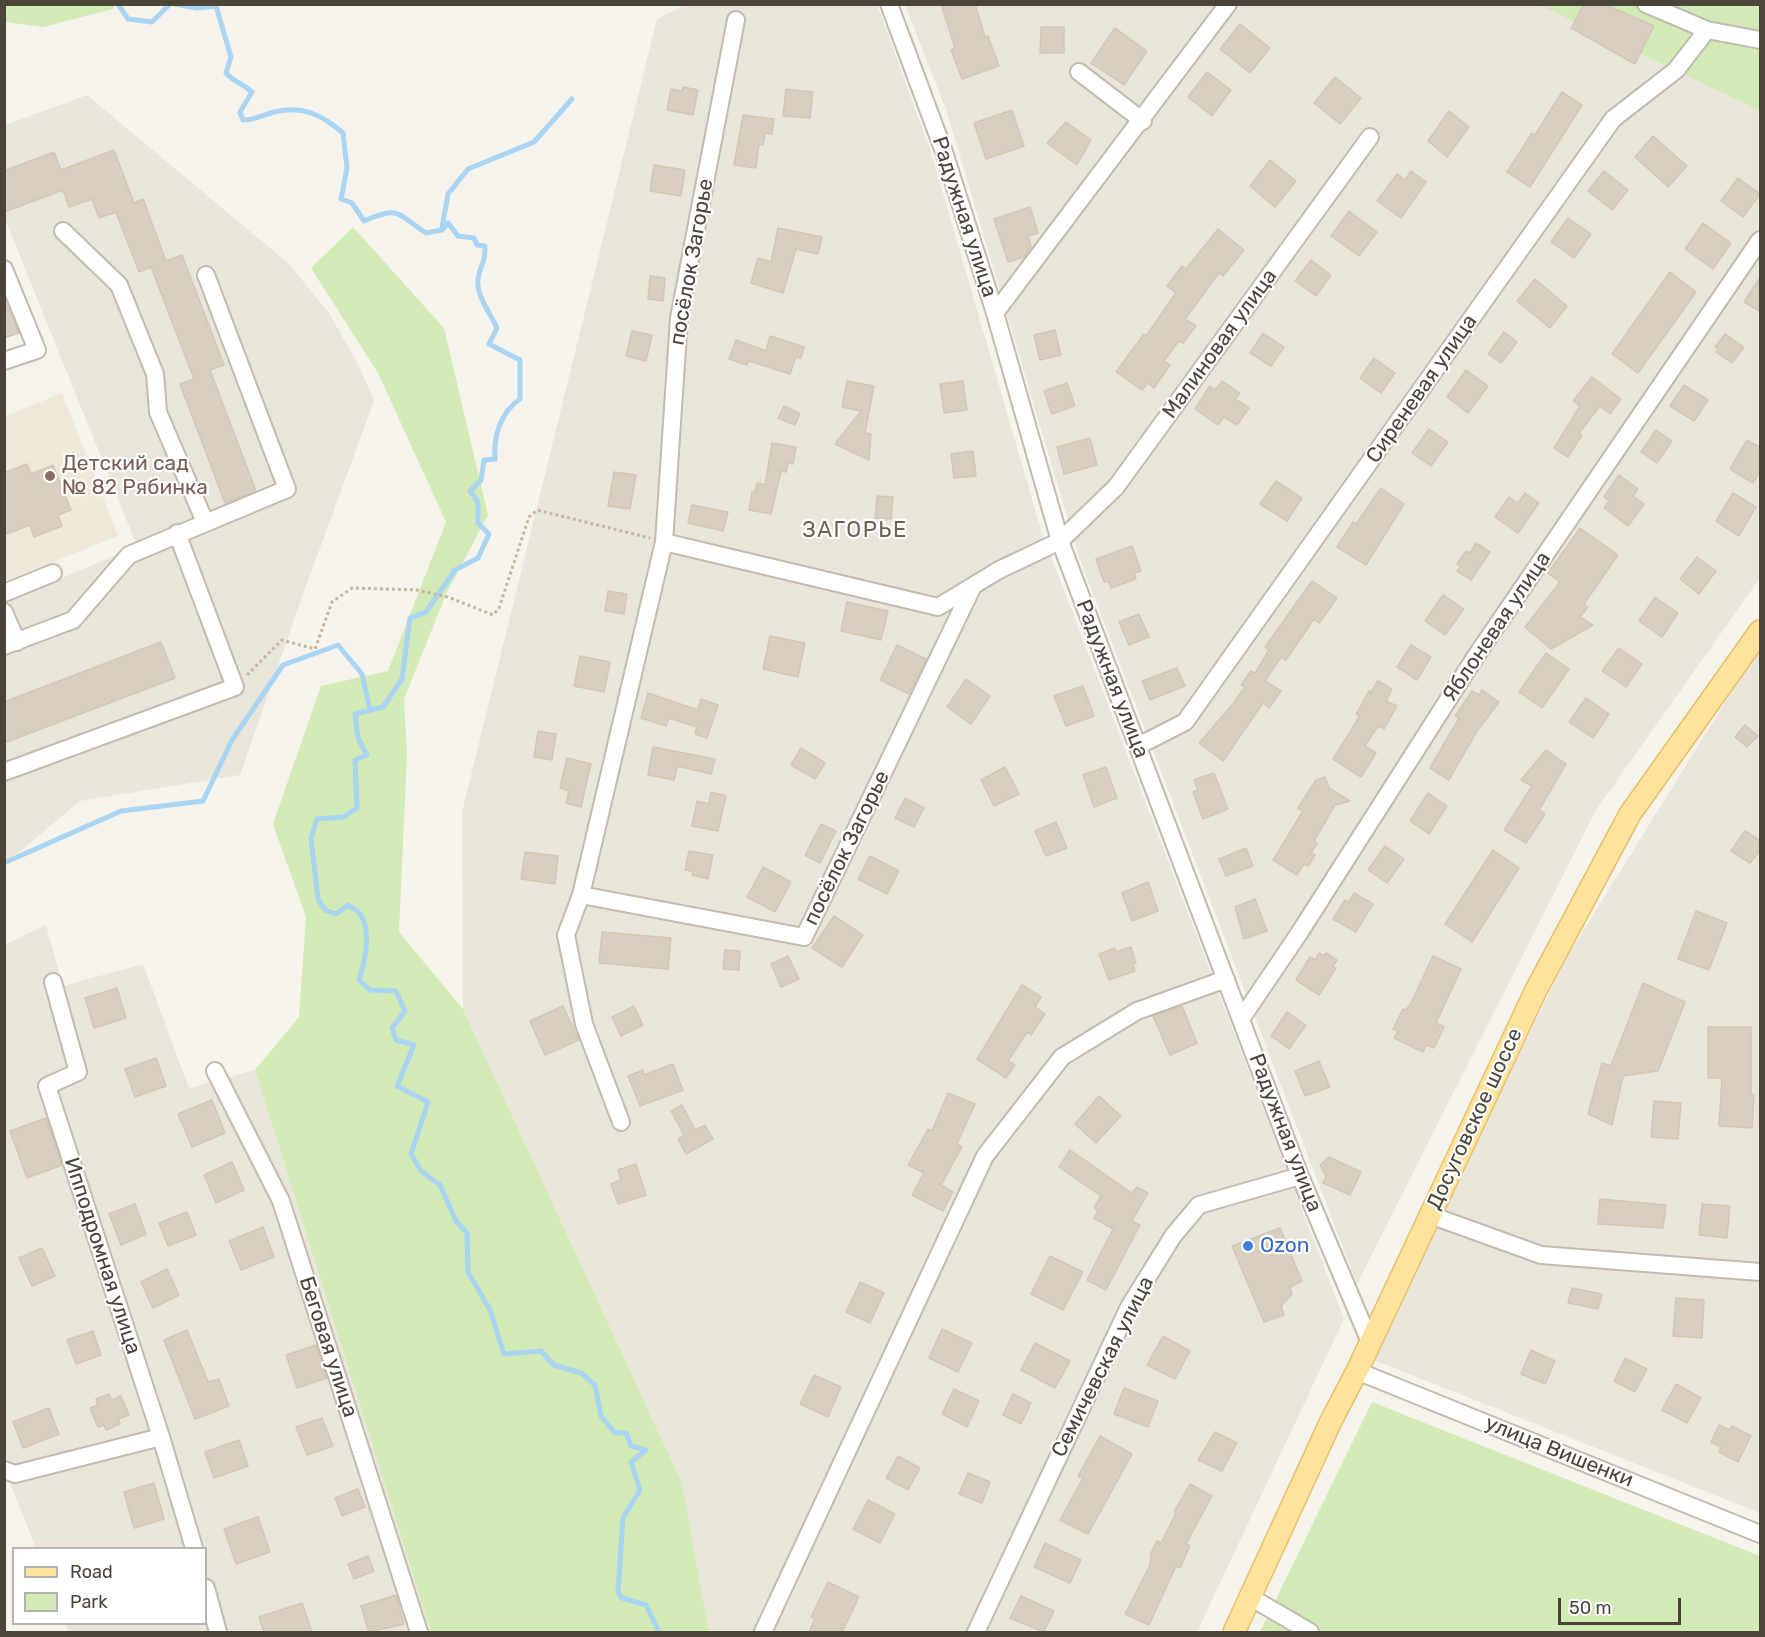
<!DOCTYPE html>
<html>
<head>
<meta charset="utf-8">
<style>
  body { margin:0 }
  #map { position:relative; width:1765px; height:1637px; overflow:hidden; background:#f6f3ec; font-family:Rubik,sans-serif }
  canvas { display:block }
  .frame { position:absolute; inset:0; border:6px solid #4b4439; pointer-events:none }
  .legend { position:absolute; left:12px; top:1547px; width:195px; height:78px; box-sizing:border-box; background:#fff; border:2px solid #b7b4b0; margin:0; padding:8px 10px; list-style:none; font-size:18px; color:#4b4439 }
  .legend li { display:flex; align-items:center; gap:12px; height:30px }
  .legend b { width:30px; border:2px solid #b7b4b0 }
  .scale { position:absolute; left:1558px; top:1598px; width:123px; height:27px; box-sizing:border-box; border:3px solid #4b4439; border-top:0; padding-left:8px; font-size:18px; line-height:21px; white-space:nowrap; color:#4b4439; -webkit-text-stroke:4px #fff; paint-order:stroke }
</style>
</head>
<body>
<div id="map">
<canvas width="1765" height="1637"></canvas>
<div class="frame"></div>
<ul class="legend">
<li><b style="height:8px;background:#ffe39c"></b>Road</li>
<li><b style="height:16px;background:#d2eab5"></b>Park</li>
</ul>
<div class="scale">50 m</div>
</div>
<script>
const c = document.querySelector('canvas').getContext('2d');
c.lineJoin = 'round';
function paint(path, color) {
  c.fillStyle = color;
  c.fill(path, 'evenodd');
}
function strokePath(path, color, width, dash) {
  c.strokeStyle = color;
  c.lineWidth = width;
  c.lineCap = dash ? 'butt' : 'round';
  c.setLineDash(dash || []);
  c.stroke(path);
}
function label(font, color, halo, rows, align = 'center') {
  c.font = font + ' Rubik,sans-serif';
  c.lineWidth = 4.5;
  c.setLineDash([]);
  c.textBaseline = 'middle';
  c.strokeStyle = halo;
  c.fillStyle = color;
  for (const [text, x, y, turn = 0] of rows) {
    c.save();
    c.translate(x, y);
    c.rotate((+turn || 0) * Math.PI / 180);
    c.textAlign = isNaN(turn) ? turn : align;
    if (halo) c.strokeText(text, 0, 0);
    c.fillText(text, 0, 0);
    c.restore();
  }
}
const residential = new Path2D(`
  M685 5H877L930 149 1042 533 1344 1319 1197 1632H709L682 1483 463 1009 462 812 657 19Z
  M905 5H1539L1760 111V578L1596 810 1357 1284 1079 557 947 112Z
  M87 95 288 263 329 313 359 366 374 401 303 594 240 775 80 801 5 864V602L137 546 5 219V125Z
  M1760 646V1513L1369 1358 1567 957Z
  M46 925 63 986 143 964 189 1088 255 1070 431 1632H69L65 1624H206V1548H36L5 1470 4 945Z`);
const education = new Path2D(`
  M62 393 118 536 5 581V416Z`);
const green = new Path2D(`
  M5 4H114V5L113 9 43 27 5 22Z
  M1539 5H1760V111Z
  M353 227 444 328 488 515 447 592 404 699 407 754 399 932 463 1009 682 1483 709 1632H431L255 1070 299 1017 306 917 273 824 321 686 388 671 446 522 378 373 311 268Z
  M1372 1402 1760 1556V1632H1260Z`);
const stream = new Path2D(`
  M118 4 128 19 152 22 170 4
  M175 4 197 8 216 6 231 57 226 73C236 84 243 83 252 92L240 112 243 120C256 120 262 115 274 112 303 105 322 115 343 133L347 168 341 199 352 203 364 221C401 205 396 214 426 233L442 230 448 223 458 236 474 238 477 245 485 246C486 263 480 265 478 279 476 295 490 313 497 328L489 344 520 360V399C501 412 493 436 495 459L484 460 481 480 470 491 478 502V523L489 534 478 558 455 570 426 612 410 618 402 679 383 707 355 714 358 738 367 755 355 760 357 808 343 817 317 819 311 838 318 899 325 910 336 914 348 905C351 907 357 910 360 914 372 931 365 961 359 980L370 990 396 991 405 1011 392 1028 396 1040 414 1045 397 1086 428 1102 411 1154 421 1171 440 1185 456 1221 467 1233 468 1272 490 1310 504 1354 541 1351 554 1365 581 1373 595 1385 601 1416 615 1433H626L631 1446 646 1450 631 1462 640 1490 623 1518 618 1592 622 1598 646 1605 659 1632
  M442 228 448 194 468 169 534 142 572 99
  M4 863 121 811 203 801 232 740 283 665 338 645 362 674 370 710`);
const building = new Path2D(`
  M941 4H975L985 37 988 36 999 66 962 79 951 50 955 48Z
  M1584 4H1604L1654 26 1635 64 1571 28Z
  M1240 24 1270 48 1250 73 1220 49Z
  M1041 27H1064V53H1040Z
  M1115 28 1147 51 1124 85 1091 63Z
  M1207 72 1231 90 1212 116 1188 97Z
  M1335 77 1361 98 1340 124 1314 103Z
  M683 87 698 90 693 115 667 110 671 89 682 91Z
  M786 89 813 92 810 118 783 116Z
  M1562 92 1582 105 1530 187 1507 172 1532 133 1535 135Z
  M1012 110 1024 146 986 159 974 123Z
  M1449 111 1469 127 1447 157 1428 141Z
  M743 115 774 119 772 134 765 133 763 145 759 144 756 168 734 165Z
  M1066 122 1091 140 1077 165 1047 143Z
  M1653 136 1687 166 1668 187 1635 157Z
  M114 150 134 203 143 199 166 261 182 255 224 365 210 370 256 491 225 503 180 384 194 379 151 267 139 272 116 212 99 218 92 199 69 207 63 190 4 212V171L54 152 61 170Z
  M1270 160 1296 181 1275 207 1250 186Z
  M654 165 685 170 681 196 650 191Z
  M1411 171 1426 182 1401 218 1377 201 1397 174 1405 180Z
  M1604 171 1628 190 1612 210 1588 191Z
  M1738 178 1760 194 1743 217 1721 201Z
  M1030 207 1038 233 1028 236 1031 247 1024 257 1008 262 994 219Z
  M1349 211 1377 232 1359 256 1331 236Z
  M1568 218 1591 234 1574 258 1551 242Z
  M1703 223 1731 243 1713 269 1685 249Z
  M778 228 822 237 818 254 796 249 783 293 751 283 758 258 771 262Z
  M1218 229 1244 250 1223 276 1219 273 1185 319 1196 326 1183 343 1179 341 1164 361 1170 365 1154 388 1148 383 1142 390 1116 372 1144 334 1146 336 1176 293 1167 286 1182 266 1186 269Z
  M1311 260 1331 275 1316 296 1295 281Z
  M1670 272 1696 292 1638 373 1612 354Z
  M650 276 665 278 663 301 648 299Z
  M1761 276V312L1744 302Z
  M1535 279 1567 306 1550 328 1517 301Z
  M4 298 19 333 4 338Z
  M1055 330 1061 355 1040 360 1034 335Z
  M632 331 652 335 646 361 626 356Z
  M1504 332 1517 342 1501 363 1488 354Z
  M1263 333 1284 347 1271 366 1250 353Z
  M1725 334 1744 347 1732 363 1716 352 1718 349 1715 347Z
  M770 336 804 347 801 358 796 357 790 374 749 361 747 365 729 359 736 340 766 351Z
  M1374 358 1395 373 1381 393 1360 378Z
  M1466 370 1488 386 1468 413 1447 397Z
  M1592 377 1621 399 1610 414 1600 406 1579 433 1582 435 1568 457 1554 448 1580 406 1573 401Z
  M847 381 874 386 865 433 871 434 869 460 835 444 861 411 842 407Z
  M963 381 967 410 944 413 940 384Z
  M1222 381 1240 393 1235 399 1249 408 1237 425 1224 417 1218 425 1195 409 1210 386 1215 390Z
  M1067 383 1075 406 1052 414 1044 391Z
  M1684 385 1708 400 1694 421 1670 406Z
  M784 406 800 414 795 425 778 418Z
  M1429 429 1448 442 1431 466 1412 453Z
  M1656 430 1672 441 1657 463 1641 452Z
  M1090 438 1097 465 1064 474 1057 447Z
  M1747 440 1761 448V470L1753 483 1730 469Z
  M772 443 796 447 793 464 788 463 786 472 781 471 771 514 749 510 752 492H755L757 483 765 485Z
  M973 451 976 476 954 478 951 454Z
  M27 464 31 474 53 465 71 510 58 515 62 526 34 537 30 525 4 535V473Z
  M614 472 636 475 630 509 608 506Z
  M1619 475 1638 489 1633 496 1644 504 1628 526 1604 508 1609 501 1604 497Z
  M1276 481 1302 498 1287 521 1260 504Z
  M1381 488 1404 504 1366 565 1337 547 1353 522 1356 524Z
  M1525 493 1539 503 1518 533 1495 517 1509 497 1518 503Z
  M1733 493 1756 507 1739 536 1716 521Z
  M877 496 893 497 891 519 875 518Z
  M692 505 728 512 723 531 688 523Z
  M1580 528 1618 555 1584 604 1588 607 1580 617 1593 625 1551 649 1525 627 1560 582 1548 573Z
  M1476 543 1490 552 1471 580 1457 571 1461 566 1457 564 1466 551 1470 553Z
  M1132 546 1141 571 1134 573 1136 579 1111 588 1109 581 1104 582 1096 559Z
  M1697 557 1716 571 1699 594 1680 579Z
  M1312 581 1337 598 1319 623 1314 619 1286 660 1281 657 1265 681 1281 691 1269 708 1263 703 1223 761 1199 743 1232 705 1245 687 1241 685 1251 671 1255 673 1269 650 1265 647Z
  M608 591 627 594 624 614 605 611Z
  M1443 595 1464 609 1445 635 1425 621Z
  M1655 597 1678 613 1662 637 1639 621Z
  M847 602 888 611 881 640 841 631Z
  M1139 614 1149 637 1129 645 1119 622Z
  M770 636 805 643 798 677 763 669Z
  M161 642 175 678 4 743V702Z
  M897 645 926 659 909 694 880 680Z
  M1411 645 1431 657 1417 680 1397 667Z
  M1619 648 1642 664 1626 687 1602 671Z
  M1546 653 1569 669 1542 708 1519 692Z
  M580 656 610 662 604 692 574 686Z
  M1177 668 1185 686 1150 700 1142 681Z
  M966 679 990 696 971 724 947 707Z
  M1378 681 1392 689 1386 701 1397 706 1384 729 1378 726 1365 746 1376 753 1361 777 1333 759 1360 716 1356 714 1369 691 1371 692Z
  M1083 686 1094 716 1066 726 1054 696Z
  M1482 690 1499 702 1477 731 1449 780 1430 768 1459 718 1455 716 1472 691 1479 695Z
  M648 693 698 710 701 699 718 705 707 738 695 734 697 727 669 718 666 726 641 718Z
  M1586 698 1609 714 1593 738 1569 722Z
  M1745 725 1758 736 1747 747 1735 737Z
  M538 731 556 734 552 760 534 757Z
  M653 747 715 759 711 774 677 766 674 780 648 775Z
  M801 748 825 763 815 779 791 765Z
  M1546 750 1566 764 1539 810 1545 814 1526 843 1504 830 1532 786 1521 780Z
  M567 758 591 764 581 807 566 803 569 791 560 788Z
  M1005 767 1019 794 994 806 981 780Z
  M1106 767 1117 798 1094 807 1083 775Z
  M1214 773 1228 809 1203 819 1193 792 1198 790 1194 780Z
  M1325 777 1329 788 1350 801 1335 805 1314 841 1317 843 1311 853 1315 855 1308 866 1304 864 1297 875 1273 860 1303 811 1298 808 1316 780Z
  M711 792 726 796 718 831 692 826 697 801 709 804Z
  M1428 793 1447 806 1429 834 1410 821Z
  M905 798 924 808 914 827 895 818Z
  M1056 822 1067 848 1046 856 1035 831Z
  M821 824 836 831 820 863 805 855Z
  M1745 831 1761 841V849L1750 863 1731 851Z
  M1385 846 1404 859 1387 883 1368 870Z
  M1246 848 1253 866 1226 876 1219 859Z
  M1493 850 1519 868 1472 942 1445 924Z
  M689 851 713 855 708 879 692 875 693 871 685 870Z
  M525 852 558 856 555 884 521 879Z
  M870 856 899 871 887 894 858 879Z
  M763 867 791 882 775 912 747 897Z
  M1148 882 1158 911 1132 921 1122 893Z
  M1354 893 1373 904 1356 932 1333 919 1345 900 1349 902Z
  M1255 899 1267 931 1244 939 1235 907Z
  M1696 911 1727 923 1709 970 1678 959Z
  M834 916 863 935 842 967 812 948Z
  M602 932 671 938 668 969 599 963Z
  M1131 947 1136 963 1133 964 1135 971 1109 980 1099 954 1115 948 1116 952Z
  M725 950 740 951 739 970 723 969Z
  M1319 953 1324 956 1326 953 1337 960 1333 966 1336 968 1319 995 1296 980 1310 957 1315 960Z
  M788 956 799 979 781 987 771 964Z
  M1433 956 1461 969 1436 1023 1444 1027 1434 1048 1426 1045 1423 1052 1394 1038 1398 1031 1393 1029 1403 1009 1406 1010 1411 1003Z
  M1643 983 1685 1002 1658 1071 1623 1076 1612 1125 1588 1114 1602 1063 1611 1066Z
  M1022 985 1041 997 1035 1007 1045 1014 1031 1035 1027 1032 1008 1061 1015 1065 1006 1078 977 1059Z
  M117 988 126 1018 94 1028 85 998Z
  M563 1006 579 1040 545 1055 530 1021Z
  M634 1006 643 1025 621 1036 612 1017Z
  M1182 1006 1197 1043 1170 1055 1153 1016Z
  M1287 1012 1306 1025 1289 1049 1271 1036Z
  M1708 1027H1751V1094L1754 1095 1752 1128 1719 1126 1722 1078H1708Z
  M156 1058 166 1086 135 1097 125 1069Z
  M1319 1061 1330 1087 1305 1096 1295 1071Z
  M673 1064 683 1090 640 1106 628 1076 643 1070 644 1075Z
  M948 1093 975 1104 957 1144 962 1147 941 1185 953 1192 943 1211 912 1195 924 1173 908 1165 928 1129 932 1131Z
  M1099 1096 1121 1116 1096 1143 1075 1124Z
  M212 1100 225 1133 192 1147 178 1114Z
  M1654 1101 1681 1103 1678 1139 1651 1137Z
  M682 1105 695 1130 705 1125 713 1139 686 1154 678 1139 684 1135 671 1111Z
  M46 1118 62 1165 27 1178 10 1131Z
  M1070 1150 1132 1193 1137 1187 1148 1193 1132 1221 1140 1225 1106 1290 1087 1280 1113 1229 1094 1218 1098 1211 1094 1208 1101 1196 1059 1167Z
  M1329 1157 1361 1172 1350 1195 1323 1183 1326 1176 1320 1165Z
  M232 1162 244 1190 216 1203 204 1175Z
  M636 1164 646 1195 618 1204 611 1184 621 1180 618 1170Z
  M1600 1199 1666 1205 1663 1228 1598 1224Z
  M135 1204 146 1234 121 1245 109 1214Z
  M1702 1204 1730 1206 1727 1238 1699 1235Z
  M187 1212 196 1235 168 1246 159 1223Z
  M263 1227 274 1257 241 1270 229 1241Z
  M1280 1228 1302 1281 1290 1287 1292 1294 1281 1306 1284 1315 1264 1322 1232 1246Z
  M42 1248 55 1276 32 1286 19 1258Z
  M1050 1256 1083 1272 1063 1310 1031 1294Z
  M167 1269 179 1295 153 1308 141 1282Z
  M860 1282 884 1293 870 1323 846 1312Z
  M1572 1288 1602 1294 1598 1309 1568 1303Z
  M1676 1298 1704 1300 1702 1338 1673 1336Z
  M942 1329 972 1343 958 1372 929 1358Z
  M187 1330 208 1382 219 1379 229 1406 195 1419 164 1340Z
  M93 1331 101 1355 76 1364 67 1340Z
  M1163 1336 1190 1351 1175 1379 1147 1365Z
  M1035 1343 1070 1361 1055 1388 1021 1370Z
  M316 1345 327 1378 297 1388 286 1355Z
  M1531 1350 1555 1361 1545 1384 1521 1374Z
  M1625 1358 1647 1369 1635 1392 1614 1381Z
  M814 1375 841 1387 828 1417 800 1404Z
  M1676 1384 1701 1398 1687 1423 1662 1410Z
  M1124 1388 1158 1401 1148 1427 1114 1414Z
  M954 1389 979 1401 967 1427 942 1414Z
  M109 1394 112 1400 121 1396 129 1415 118 1419 120 1424 106 1430 104 1425 98 1427 90 1408 98 1405 96 1399Z
  M1013 1394 1031 1403 1021 1424 1003 1415Z
  M49 1408 59 1434 23 1448 13 1422Z
  M322 1418 333 1446 307 1455 296 1427Z
  M1719 1425 1730 1430 1732 1426 1751 1436 1738 1462 1719 1452 1721 1447 1711 1442Z
  M1215 1432 1237 1443 1222 1471 1198 1460Z
  M1100 1436 1132 1454 1088 1534 1060 1520 1083 1478 1078 1476Z
  M239 1440 248 1466 214 1478 205 1452Z
  M898 1456 920 1468 908 1490 886 1478Z
  M968 1473 990 1482 982 1503 959 1494Z
  M154 1483 164 1519 134 1528 124 1492Z
  M1190 1484 1212 1496 1186 1544 1190 1546 1180 1568 1176 1566 1149 1625 1125 1614 1150 1565 1151 1553 1157 1541 1161 1543 1176 1513 1174 1512Z
  M358 1489 365 1507 342 1516 335 1498Z
  M868 1500 895 1514 880 1543 853 1529Z
  M258 1517 270 1552 236 1564 224 1529Z
  M1045 1543 1081 1560 1070 1583 1034 1567Z
  M368 1556 374 1571 354 1579 348 1564Z
  M828 1582 859 1597 842 1632H809L815 1619 811 1617Z
  M396 1595 404 1624 369 1632 361 1606Z
  M1021 1596 1054 1611 1044 1632 1010 1618Z
  M302 1603 312 1632H264L259 1617Z`);
const path = new Path2D(`
  M247 675 282 640 315 649 332 602 352 588 417 590 448 597 493 615 499 608 529 517 537 510 650 538`);
const minor = new Path2D(`
  M889 4 943 149 995 313 1060 541 1300 1176 1370 1342
  M1646 4 1707 30 1760 40
  M1079 72 1143 121
  M63 231 119 285 155 374 158 412 205 522
  M4 269 37 350 4 361
  M995 313 1228 4
  M664 542 679 318 736 20
  M4 593 53 573
  M4 612 17 642
  M4 646 73 620 129 555 287 489 206 275
  M1138 746 1185 722 1613 119 1676 70 1707 30
  M4 772 235 687 177 533
  M581 895 804 937 973 586
  M53 982 78 1072 47 1086 161 1437 194 1548
  M1241 1019 1298 935 1476 656 1760 240
  M215 1071 281 1201 419 1632
  M621 1122 584 1024 566 935 581 895 664 542 938 607 999 570 1060 541 1116 487 1370 137
  M1430 1215 1541 1255 1760 1272
  M1357 1371 1760 1534
  M4 1470 15 1474 161 1437
  M206 1588 218 1632
  M1250 1597 1310 1632
  M763 1632 985 1156 1062 1057 1137 1011 1226 979
  M976 1632 1129 1307 1173 1236 1199 1205 1300 1176`);
const major = new Path2D(`
  M1234 1632 1331 1421 1357 1371 1536 990 1630 814 1760 631`);
const markers = [
  [50,476,6,"#8d6e63"],
  [1248,1246,6,"#3f7fe0"]
];
const streetNames = [
  ["Радужная улица",964,217,72],
  ["посёлок Загорье",692,262,-80],
  ["Малиновая улица",1220,344,-54],
  ["Сиреневая улица",1422,389,-55],
  ["Яблоневая улица",1497,627,-56],
  ["Радужная улица",1112,679,69],
  ["посёлок Загорье",847,848,-64],
  ["Досуговское шоссе",1475,1119,-65],
  ["Радужная улица",1285,1133,69],
  ["Ипподромная улица",102,1256,72],
  ["Беговая улица",328,1347,72],
  ["Семичевская улица",1103,1367,-63],
  ["улица Вишенки",1559,1452,22]
];
const educationNames = [
  ["Детский сад",62,464],
  ["№ 82 Рябинка",62,488]
];
const shopNames = [
  ["Ozon",1260,1246]
];
const neighbourhoodNames = [
  ["ЗАГОРЬЕ",855,531]
];
paint(residential, '#eae5da');
paint(education, '#efe8d6');
paint(green, '#d2eab5');
strokePath(stream, '#a9d4f2', 5);
paint(building, '#d8cfc1');
strokePath(building, '#d3c7b4', 1.5);
strokePath(minor, '#c2bbae', 20);
strokePath(major, '#e6c16a', 24);
strokePath(path, '#c4b79f', 3, [3, 3]);
strokePath(minor, '#fff', 16);
strokePath(major, '#ffe39c', 21);
for (const [x, y, r, color] of markers) {
  const dot = new Path2D();
  dot.arc(x, y, r, 0, 2 * Math.PI);
  c.fillStyle = color;
  c.fill(dot);
  strokePath(dot, '#fff', 2);
}
label('21px', '#4b4439', '#fff', streetNames);
label('21px', '#785e54', '#fff', educationNames, 'left');
label('21px', '#366cbe', '#fff', shopNames, 'left');
c.letterSpacing = '1.5px';
label('22px', '#6e6250', '#fff', neighbourhoodNames);
c.letterSpacing = '0px';
</script>
</body>
</html>
